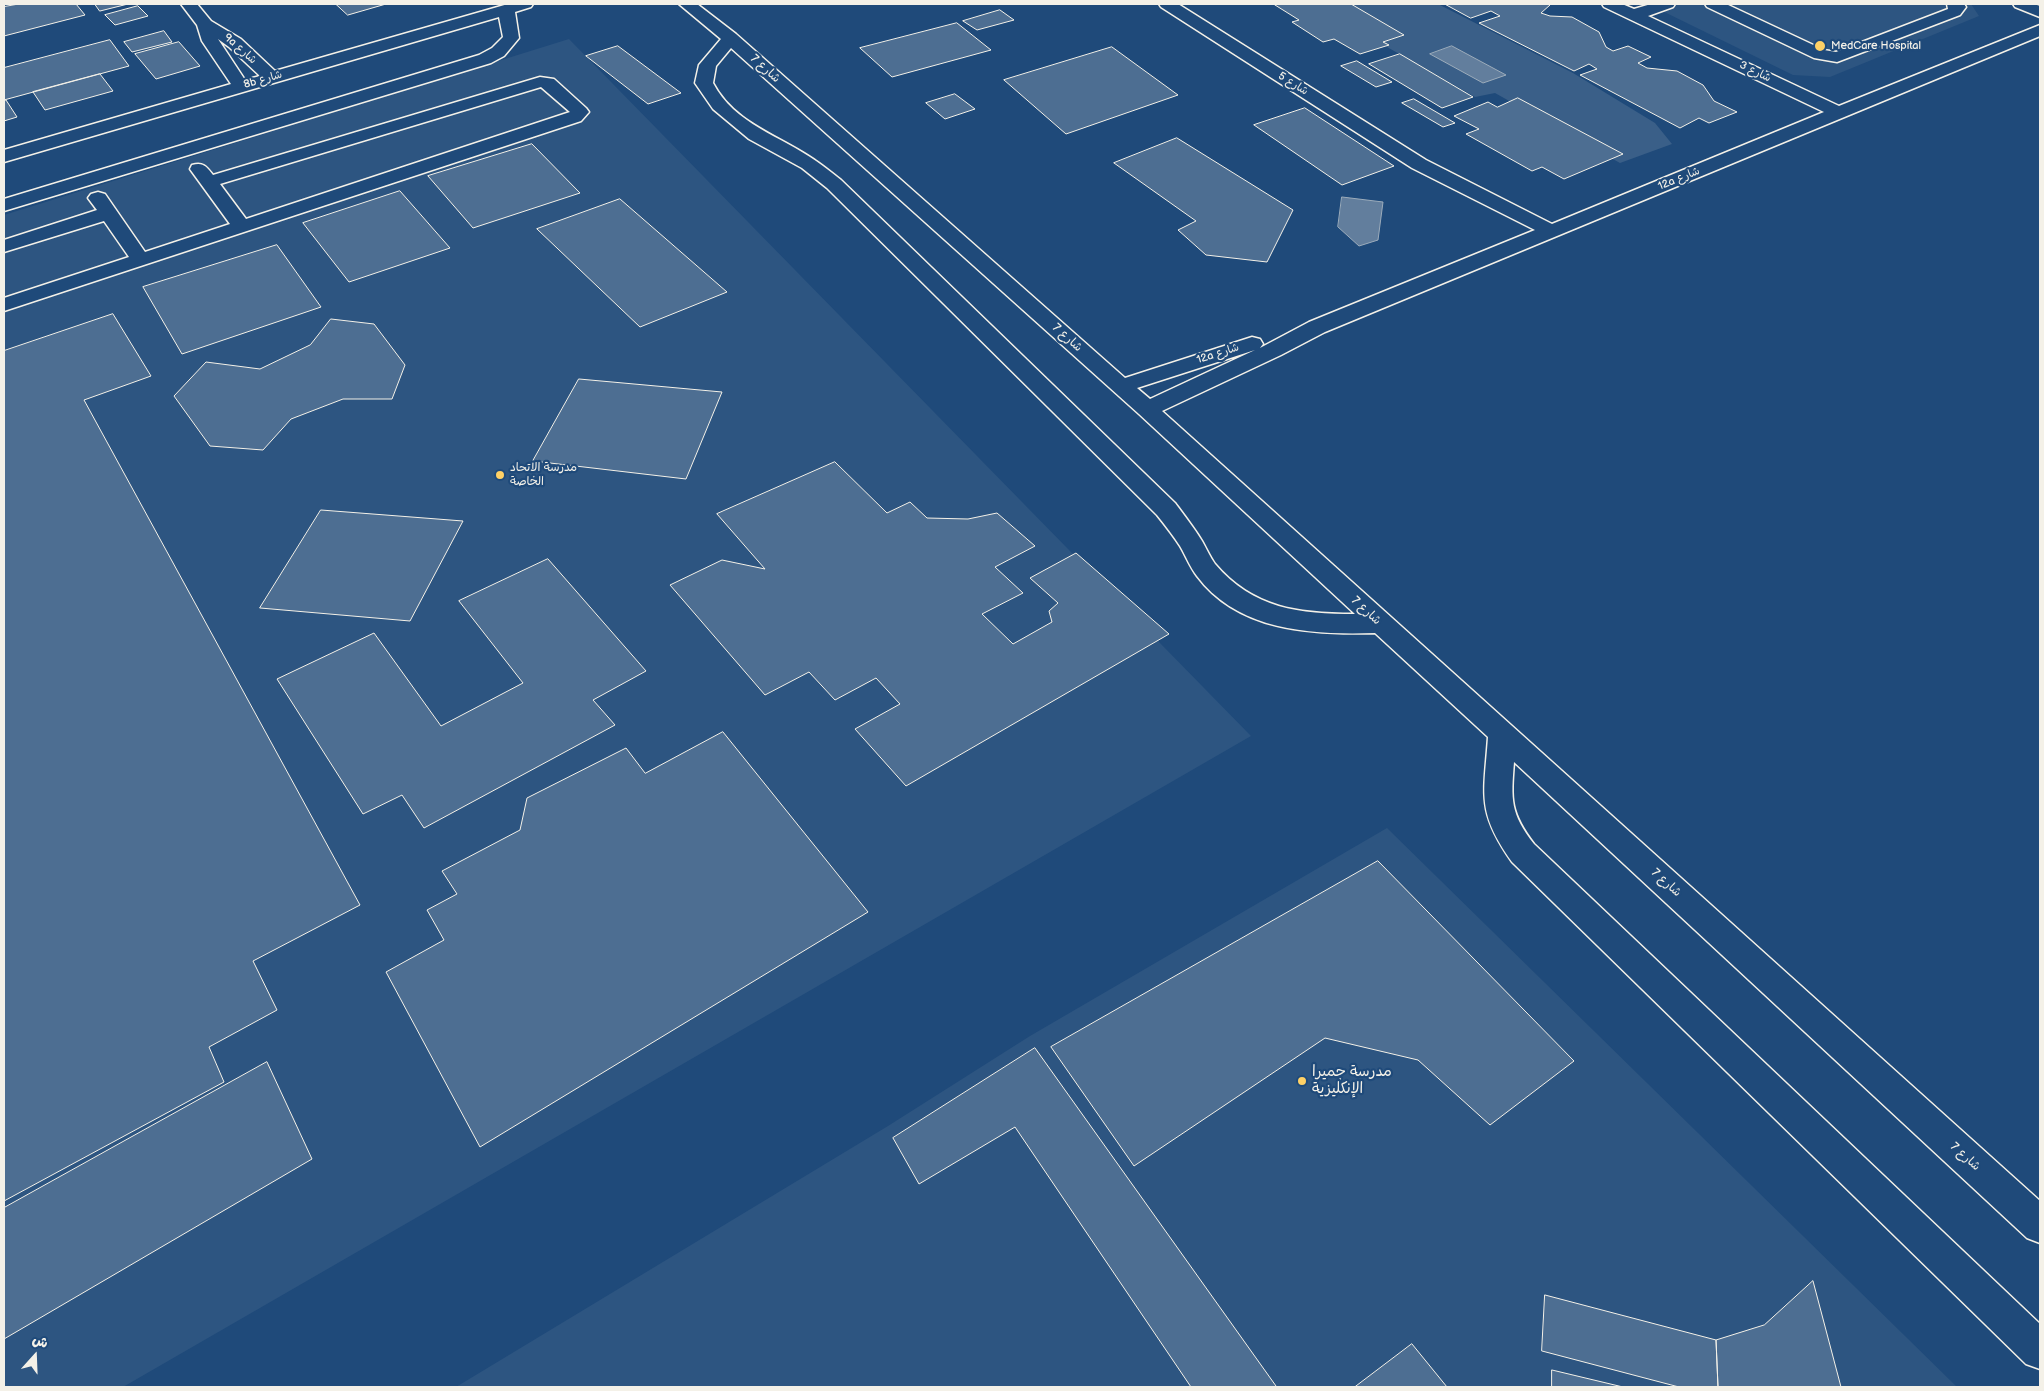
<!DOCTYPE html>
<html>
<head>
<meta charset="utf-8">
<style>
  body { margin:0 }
  #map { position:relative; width:2044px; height:1391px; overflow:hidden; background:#1f4a7a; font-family:"Balsamiq Sans","Playpen Sans Arabic",sans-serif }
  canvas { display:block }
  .frame { position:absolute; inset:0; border:5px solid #f4f1e8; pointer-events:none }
  .north { position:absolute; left:10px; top:1331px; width:50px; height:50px; -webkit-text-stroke:4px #1f4a7a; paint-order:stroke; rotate:20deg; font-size:14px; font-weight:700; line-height:20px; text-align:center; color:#f4f1e8 }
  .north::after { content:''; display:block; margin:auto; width:18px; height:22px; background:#f4f1e8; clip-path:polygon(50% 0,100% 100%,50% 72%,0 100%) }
</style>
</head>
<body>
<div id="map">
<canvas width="2044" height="1391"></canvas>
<div class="frame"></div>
<div class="north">ش</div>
</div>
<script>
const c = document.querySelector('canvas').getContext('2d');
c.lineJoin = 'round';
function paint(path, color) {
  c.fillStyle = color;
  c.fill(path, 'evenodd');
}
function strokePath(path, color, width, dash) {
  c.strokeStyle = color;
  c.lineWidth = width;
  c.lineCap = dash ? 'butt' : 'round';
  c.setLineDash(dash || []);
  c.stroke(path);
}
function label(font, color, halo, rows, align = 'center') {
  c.font = font + ' "Balsamiq Sans","Playpen Sans Arabic",sans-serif';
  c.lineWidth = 4.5;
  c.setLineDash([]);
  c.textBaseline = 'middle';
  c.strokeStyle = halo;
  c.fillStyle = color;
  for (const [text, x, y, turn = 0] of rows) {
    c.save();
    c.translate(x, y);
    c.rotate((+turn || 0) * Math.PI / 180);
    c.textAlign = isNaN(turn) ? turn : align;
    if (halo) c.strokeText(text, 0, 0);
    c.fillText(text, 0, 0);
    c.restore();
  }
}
const built = new Path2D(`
  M1648 4H1971L1979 16 1830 77 1793 75Z
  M569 39 1251 736 123 1387H4V215Z
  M1387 828 1957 1387H456L888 1126 1030 1036Z`);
const green = new Path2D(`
  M1337 4H1438L1573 73 1655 123 1672 144 1620 163 1495 93 1475 97 1373 39 1386 34Z`);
const water = new Path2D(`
  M1452 46 1506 75 1483 83 1430 54Z
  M1342 197 1383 202 1378 240 1359 246 1338 227Z`);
const building = new Path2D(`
  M19 4H76L85 15 4 36V7Z
  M95 4H128L100 11Z
  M336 4H386L348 15Z
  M1281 4H1351L1404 35 1383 42 1389 45 1360 54 1334 39 1323 42 1292 22 1299 20 1275 5Z
  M1445 4H1548L1550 5 1541 13 1550 16 1572 17 1599 32 1606 47 1613 51 1628 46 1651 57 1638 63 1647 68 1677 71 1703 85 1714 101 1737 112 1709 123 1699 118 1680 128 1580 75 1597 69 1589 64 1574 71 1479 23 1500 16 1491 11 1471 18Z
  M138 6 148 16 115 25 105 15Z
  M1000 10 1014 20 977 30 963 21Z
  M957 23 991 50 892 77 860 48Z
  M164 31 172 42 132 52 124 42Z
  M110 40 129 66 4 100V68Z
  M179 42 200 66 156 79 135 54Z
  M618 46 681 93 648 104 586 56Z
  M1112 47 1178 95 1066 134 1004 80Z
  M1400 54 1473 97 1442 108 1369 64Z
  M1357 61 1392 82 1376 87 1341 66Z
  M100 74 113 91 45 110 33 92Z
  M955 94 975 109 945 119 926 103Z
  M1518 98 1623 154 1564 179 1542 167 1532 171 1466 134 1479 129 1454 116 1488 102 1497 107Z
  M1414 99 1455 123 1443 127 1402 103Z
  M4 100H6L17 117 4 121Z
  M1305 108 1394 166 1342 185 1254 125Z
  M1177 138 1293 210 1267 262 1206 255 1178 230 1196 221 1114 163Z
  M532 144 580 193 473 228 428 176Z
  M400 191 450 248 349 282 303 223Z
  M620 199 727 292 640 327 537 229Z
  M277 245 321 307 182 354 143 287Z
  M113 314 151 376 84 400 360 905 253 961 277 1010 209 1047 224 1082 4 1201V351Z
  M331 319 374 324 405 365 392 399H343L291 419 263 450 210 446 174 396 206 362 260 369 310 345Z
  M579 379 722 392 686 479 533 461Z
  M835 462 887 513 910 502 927 518 968 519 997 513 1035 546 995 567 1023 593 982 614 1013 644 1052 622 1049 611 1058 603 1030 578 1076 553 1169 634 906 786 855 729 900 704 876 678 835 700 809 672 765 695 670 585 722 560 765 569 717 514Z
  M321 510 463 521 410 621 260 608Z
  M548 559 646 671 593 700 615 725 424 828 402 795 363 814 277 679 374 633 441 726 523 683 459 601Z
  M723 732 868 912 480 1147 386 972 444 940 427 910 457 894 442 871 520 830 527 798 626 748 645 773Z
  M1378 861 1574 1061 1490 1125 1418 1060 1325 1038 1134 1166 1051 1047Z
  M1035 1048 1276 1386 1274 1387H1191L1015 1127 919 1184 893 1138Z
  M267 1062 312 1159 4 1339V1208Z
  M1813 1281 1841 1387H1718L1716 1340 1764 1325Z
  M1545 1295 1716 1340 1718 1387H1679L1542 1351Z
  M1412 1344 1447 1387H1355Z
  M1552 1370 1623 1387H1552Z`);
const minor = new Path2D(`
  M181 4H197L211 21 241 39 275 71 508 4H533L531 7 515 12 519 38 504 56 491 63 4 211V199L479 55 492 48 503 37 499 17 4 162V150L231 84 202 41 197 25ZM218 39 229 47 260 76 245 80Z
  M679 4H697L736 34 1125 378 1252 337 1260 339 1263 344 1260 348 1309 322 1535 230 1412 168 1161 7 1159 4H1178L1426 160 1552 224 1824 112 1604 7 1602 4H1622L1634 9 1651 4H1675L1673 7 1648 16 1839 106 2040 25V36L1325 332 1281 355 1162 411 2040 1201V1243L2027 1238 1514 762C1511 800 1510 813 1534 844L2040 1324V1369L2026 1364 1512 862C1476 811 1484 795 1488 737L1375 633C1311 635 1238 631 1197 576 1190 567 1186 556 1180 546 1173 535 1165 525 1157 515L827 188 802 168 749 139 713 109 695 83 699 65 721 39ZM731 48 1139 414 1355 614C1300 614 1253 609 1215 564 1210 557 1206 548 1202 541 1194 528 1184 515 1175 503L841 180C833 174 825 167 816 161 781 136 734 124 713 83L716 66ZM1255 350 1150 399 1137 388Z
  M1705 4H1726L1824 50 1836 52 1948 9 1947 4H1964L1966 7 1960 15 1837 62 1814 58 1707 7Z
  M2013 4H2034L2040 6V17L2015 7Z
  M540 77 554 79 586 108 589 112 581 121 4 311V298L129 257 104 221 4 252V240L97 210 88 198 91 194 98 192 105 194 145 252 230 224 190 169 192 165C203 162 206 166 213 175ZM541 87 570 112 246 219 220 184Z`);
const markers = [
  [1820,46,6,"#ffd166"],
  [500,475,5,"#ffd166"],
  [1302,1081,5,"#ffd166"]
];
const farPoinames = [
  ["MedCare Hospital",1831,46]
];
const farStreetnames = [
  ["9a شارع",240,49,41],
  ["شارع 3",1755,72,26],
  ["8b شارع",263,80,-16],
  ["شارع 5",1293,84,32],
  ["12a شارع",1679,179,-22],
  ["12a شارع",1218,354,-18]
];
const streetNames = [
  ["شارع 7",765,69,42],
  ["شارع 7",1067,338,42],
  ["شارع 7",1366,611,43],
  ["شارع 7",1666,883,42],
  ["شارع 7",1965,1157,42]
];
const poiNames = [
  ["مدرسة الاتحاد",510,468],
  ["الخاصة",510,482]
];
const nearPoinames = [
  ["مدرسة جميرا",1312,1072],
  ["الإنكليزية",1312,1089]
];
paint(built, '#2d5581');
paint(green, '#3a5f88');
paint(water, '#627e9d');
strokePath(water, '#9cacbb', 1);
paint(building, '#4d6e92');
strokePath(building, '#f4f1e8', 1);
strokePath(minor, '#f4f1e8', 3);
paint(minor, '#1f4a7a');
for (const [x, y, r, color] of markers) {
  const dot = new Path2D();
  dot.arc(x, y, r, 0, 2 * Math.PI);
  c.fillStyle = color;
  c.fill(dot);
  strokePath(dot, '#1f4a7a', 2);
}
label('11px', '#f4f1e8', '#1f4a7a', farPoinames, 'left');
label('11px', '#f4f1e8', '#1f4a7a', farStreetnames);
label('12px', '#f4f1e8', '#1f4a7a', streetNames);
label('12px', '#f4f1e8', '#1f4a7a', poiNames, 'left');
label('15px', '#f4f1e8', '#1f4a7a', nearPoinames, 'left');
</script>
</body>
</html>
